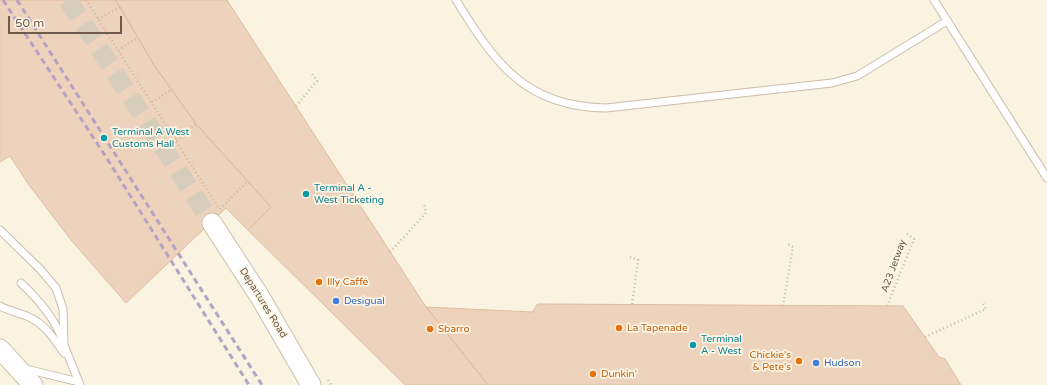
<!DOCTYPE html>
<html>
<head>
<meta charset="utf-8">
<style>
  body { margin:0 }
  #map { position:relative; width:1047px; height:385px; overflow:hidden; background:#faf3e2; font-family:"Varela Round",sans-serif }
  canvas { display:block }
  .scale { position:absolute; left:8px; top:16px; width:114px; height:18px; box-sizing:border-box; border:2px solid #6f5b4b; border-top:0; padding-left:5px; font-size:12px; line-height:14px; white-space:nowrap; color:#6f5b4b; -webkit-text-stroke:3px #fdf6e7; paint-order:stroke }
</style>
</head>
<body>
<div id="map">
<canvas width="1047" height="385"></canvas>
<div class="scale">50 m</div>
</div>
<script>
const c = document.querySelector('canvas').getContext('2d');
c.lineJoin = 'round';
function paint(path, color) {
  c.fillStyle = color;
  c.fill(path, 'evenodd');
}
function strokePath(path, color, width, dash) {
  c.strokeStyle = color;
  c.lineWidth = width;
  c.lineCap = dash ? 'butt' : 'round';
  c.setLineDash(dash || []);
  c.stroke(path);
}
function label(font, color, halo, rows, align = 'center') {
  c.font = font + ' "Varela Round",sans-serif';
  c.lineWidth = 3.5;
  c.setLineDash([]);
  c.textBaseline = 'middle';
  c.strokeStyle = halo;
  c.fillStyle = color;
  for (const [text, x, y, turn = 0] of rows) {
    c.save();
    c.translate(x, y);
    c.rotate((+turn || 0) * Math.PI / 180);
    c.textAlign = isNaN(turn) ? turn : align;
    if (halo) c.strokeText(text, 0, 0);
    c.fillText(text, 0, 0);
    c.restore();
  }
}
const building = new Path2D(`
  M0 0H116L154 65 196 124 271 207 248 230 226 208 126 303 71 240 29 185 10 156 0 162Z
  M116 0H227L426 307 488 385H405L248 230 271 207 196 124 154 65Z
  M538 304 903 306 939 357 945 359 961 385H488L426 307 532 312Z`);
const secondaryTunnel = new Path2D(`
  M68 0 212 223`);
const path = new Path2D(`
  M86 0 218 207
  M98 19 120 7
  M118 50 137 38
  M152 102 171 90
  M296 106 317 81 312 74
  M176 140 196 124
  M220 209 247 182
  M390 252 426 213 424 203
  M630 257 638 260 632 305
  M783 306 793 247 786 243
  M887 306 914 239 906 233
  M925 337 986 309 983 303
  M328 380 331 385`);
const lane = new Path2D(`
  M456 0C495 63 525 107 606 108L832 83 857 76 947 21
  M934 0 1047 178
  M0 230 40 269 56 288 63 309 64 345 80 385
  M21 283C38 299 54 317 62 339
  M0 306C9 311 20 313 29 317 46 325 54 339 64 353
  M26 369 79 382`);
const secondary = new Path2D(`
  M212 223 260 297 311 385
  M0 349 33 385`);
const rail = new Path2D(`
  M3 0 106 157 249 385
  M17 0 262 385`);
const markers = [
  [104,138,4,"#0f9aa8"],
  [306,194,4,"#0f9aa8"],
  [319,282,4,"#e8710a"],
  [336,301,4,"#3f7fe0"],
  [619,328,4,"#e8710a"],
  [430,329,4,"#e8710a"],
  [693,345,4,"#0f9aa8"],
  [799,361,4,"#e8710a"],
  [816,363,4,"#3f7fe0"],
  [593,374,4,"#e8710a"]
];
const cultureNames = [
  ["Terminal A West",112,132],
  ["Customs Hall",112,144],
  ["Terminal A -",314,188],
  ["West Ticketing",314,200],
  ["Terminal",701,339],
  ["A - West",701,351]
];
const streetNames = [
  ["A23 Jetway",894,266,-70],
  ["Departures Road",263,303,58]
];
const foodNames = [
  ["Illy Caffé",327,282],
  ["La Tapenade",627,328],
  ["Sbarro",438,329],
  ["Chickie's",791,355,"right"],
  ["& Pete's",791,367,"right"],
  ["Dunkin'",601,374]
];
const shopNames = [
  ["Desigual",344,301],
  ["Hudson",824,363]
];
paint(building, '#edd3bc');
strokePath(building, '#debc9e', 1);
strokePath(secondaryTunnel, '#d7cdbc', 19, [19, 10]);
strokePath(lane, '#ccbdad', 9);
strokePath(secondary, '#cfbdaa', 21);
strokePath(path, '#d1b7a0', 2.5, [1, 3]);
strokePath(lane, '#fff', 7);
strokePath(secondary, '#fff', 19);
strokePath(rail, '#b6a2c1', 3, [6, 4]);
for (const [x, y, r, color] of markers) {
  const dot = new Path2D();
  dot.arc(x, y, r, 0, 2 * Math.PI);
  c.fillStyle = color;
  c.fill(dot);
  strokePath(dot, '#fdf6e7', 1.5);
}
label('10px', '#0d838f', '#fdf6e7', cultureNames, 'left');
label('10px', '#6f5b4b', '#fdf6e7', streetNames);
label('10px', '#c56008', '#fdf6e7', foodNames, 'left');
label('10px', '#366cbe', '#fdf6e7', shopNames, 'left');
</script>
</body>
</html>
